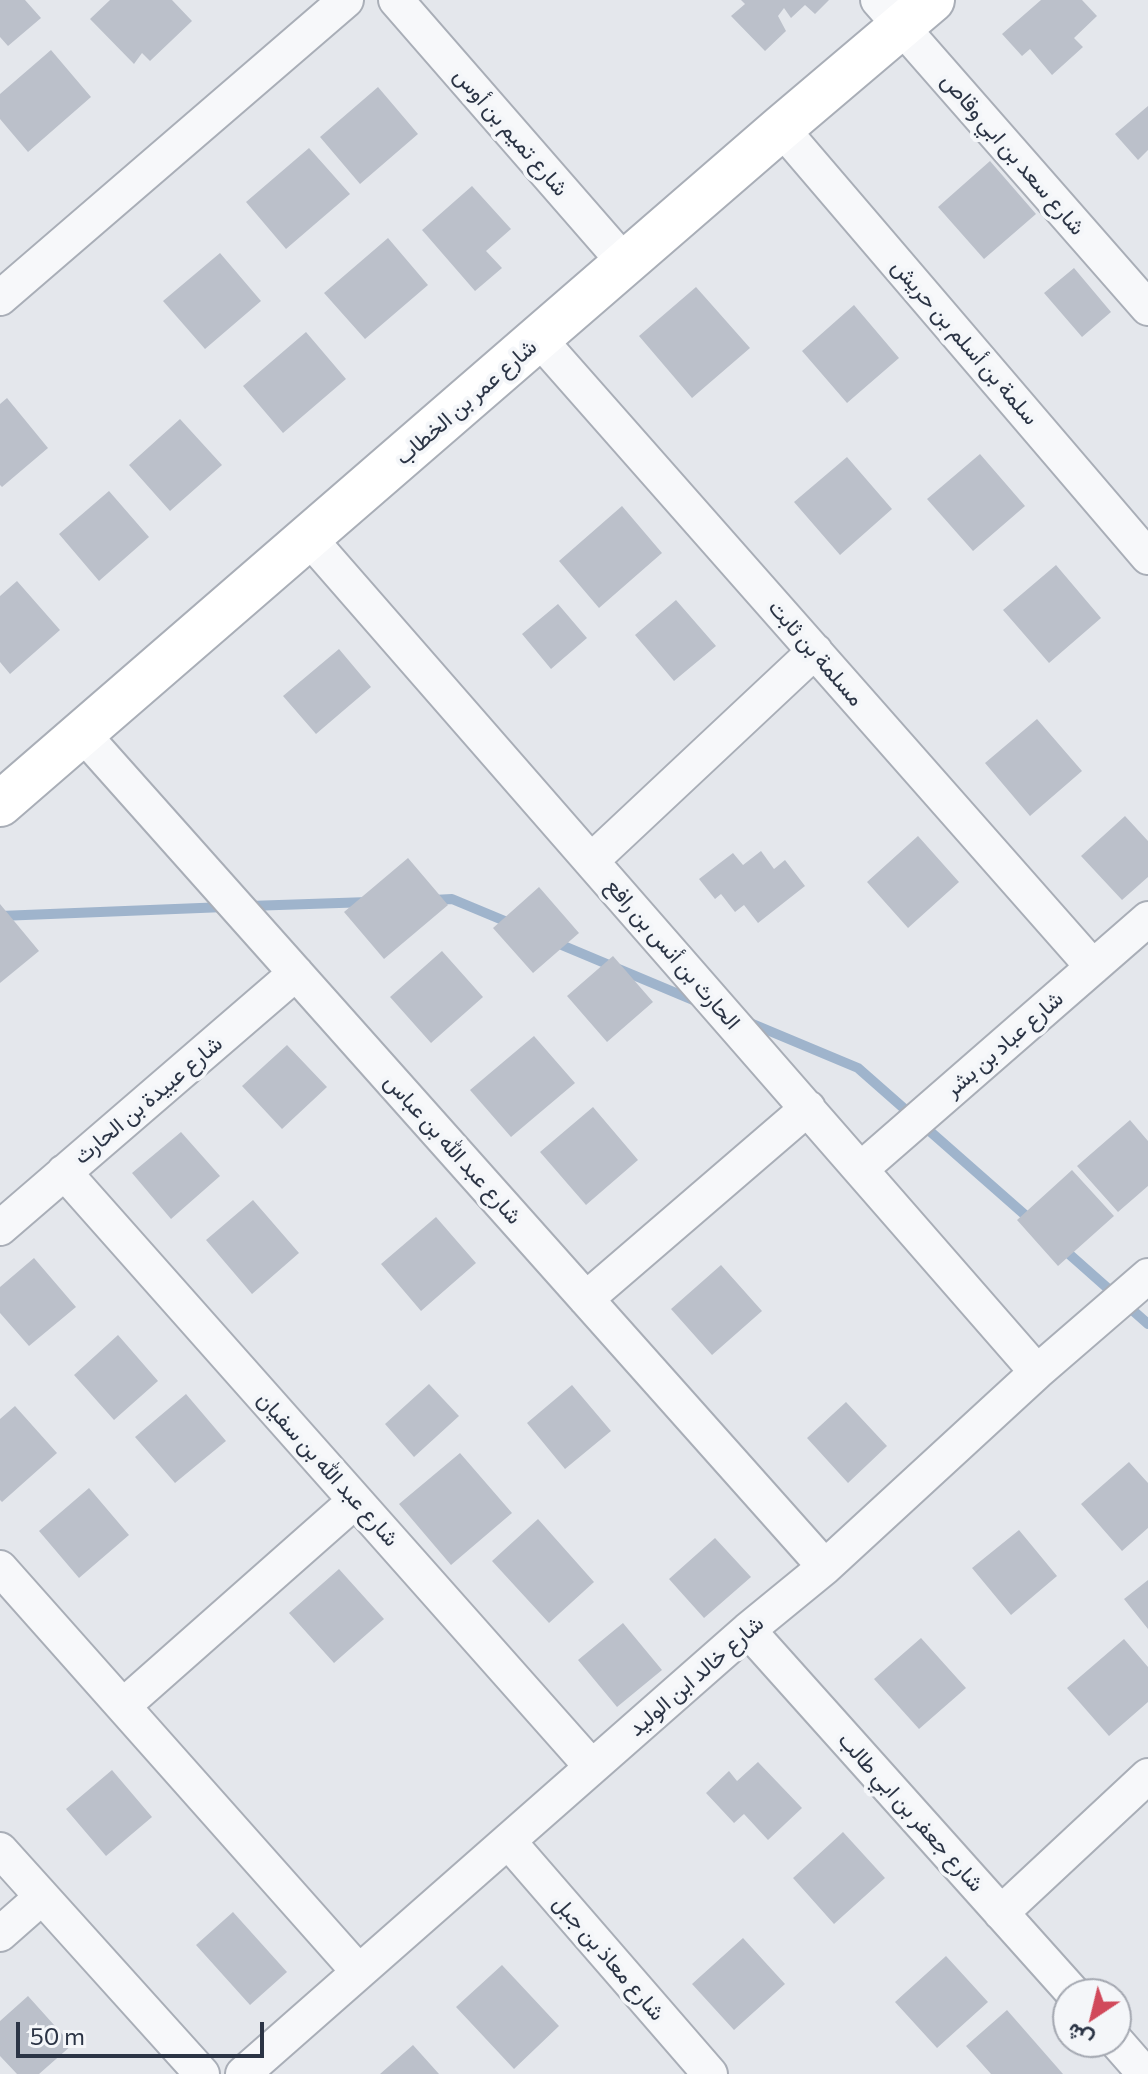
<!DOCTYPE html>
<html>
<head>
<meta charset="utf-8">
<style>
  body { margin:0 }
  #map { position:relative; width:1148px; height:2074px; overflow:hidden; background:#e4e7ec; font-family:Commissioner,Vazirmatn,sans-serif }
  canvas { display:block }
  .north { position:absolute; left:1052px; top:1978px; width:80px; height:80px; box-sizing:border-box; background:#f4f6f9; border:2px solid #a4a8b1; border-radius:50%; rotate:215deg; font-size:22px; font-weight:700; line-height:32px; text-align:center; color:#2b3445 }
  .north::after { content:''; display:block; margin:auto; width:28px; height:36px; background:#d1495b; clip-path:polygon(50% 0,100% 100%,50% 72%,0 100%) }
  .scale { position:absolute; left:16px; top:2022px; width:248px; height:36px; box-sizing:border-box; border:4px solid #2b3445; border-top:0; padding-left:10px; font-size:24px; line-height:28px; white-space:nowrap; color:#2b3445; -webkit-text-stroke:6px #f4f6f9; paint-order:stroke }
</style>
</head>
<body>
<div id="map">
<canvas width="1148" height="2074"></canvas>
<div class="north">ش</div>
<div class="scale">50 m</div>
</div>
<script>
const c = document.querySelector('canvas').getContext('2d');
c.lineJoin = 'round';
function strokePath(path, color, width, dash) {
  c.strokeStyle = color;
  c.lineWidth = width;
  c.lineCap = dash ? 'butt' : 'round';
  c.setLineDash(dash || []);
  c.stroke(path);
}
function paint(path, color) {
  c.fillStyle = color;
  c.fill(path, 'evenodd');
}
function label(font, color, halo, rows, align = 'center') {
  c.font = font + ' Commissioner,Vazirmatn,sans-serif';
  c.lineWidth = 8;
  c.setLineDash([]);
  c.textBaseline = 'middle';
  c.strokeStyle = halo;
  c.fillStyle = color;
  for (const [text, x, y, turn = 0] of rows) {
    c.save();
    c.translate(x, y);
    c.rotate((+turn || 0) * Math.PI / 180);
    c.textAlign = isNaN(turn) ? turn : align;
    if (halo) c.strokeText(text, 0, 0);
    c.fillText(text, 0, 0);
    c.restore();
  }
}
const stream = new Path2D(`
  M433 900 452 899 512 924
  M249 906 369 902
  M0 916 225 907
  M552 941 700 1003
  M748 1022 858 1068 1033 1222
  M1060 1246 1148 1324`);
const building = new Path2D(`
  M0 0H25L41 18 8 46 0 37Z
  M110 0H172L192 21 150 61 142 53 134 64 90 19Z
  M741 0H829L815 14 805 5 791 18 784 8 778 16 786 31 765 51 731 16 745 4Z
  M1041 0H1082L1097 16 1074 38 1083 47 1052 75 1030 49 1022 56 1002 34Z
  M51 50 91 97 28 152 0 119V94Z
  M378 87 418 134 360 184 320 137Z
  M1148 106V150L1138 160 1115 134Z
  M309 148 350 194 286 249 246 202Z
  M990 161 1036 214 984 259 938 207Z
  M472 186 511 229 486 251 502 268 475 291 422 230Z
  M388 238 428 285 365 339 324 293Z
  M220 253 261 301 205 349 163 301Z
  M1074 268 1111 312 1082 337 1044 293Z
  M696 287 750 348 692 398 639 336Z
  M854 305 899 358 847 403 802 351Z
  M306 332 346 379 283 433 243 386Z
  M7 398 48 448 2 487 0 485V404Z
  M180 419 222 465 170 511 129 465Z
  M980 454 1025 506 973 551 927 499Z
  M847 457 892 509 840 555 794 502Z
  M109 491 149 537 99 581 59 534Z
  M622 506 662 553 599 608 559 561Z
  M1056 565 1101 618 1049 663 1003 610Z
  M17 581 60 630 10 674 0 662V596Z
  M676 600 716 646 674 681 635 635Z
  M558 604 587 638 551 669 522 634Z
  M339 649 371 687 316 734 283 696Z
  M1037 719 1082 771 1030 816 985 763Z
  M1125 816 1148 841V877L1122 900 1081 856Z
  M918 836 959 882 908 928 867 882Z
  M761 851 774 869 785 860 805 886 758 923 744 905 735 912 721 894 715 899 699 879 733 853 743 865Z
  M408 858 448 905 384 959 344 912Z
  M539 887 579 933 533 973 493 928Z
  M0 904 39 951 0 983Z
  M442 951 483 997 431 1043 390 997Z
  M613 956 653 1002 607 1042 567 996Z
  M534 1036 575 1083 511 1137 470 1090Z
  M287 1045 327 1087 282 1129 242 1086Z
  M593 1107 638 1160 586 1205 540 1152Z
  M1130 1120 1148 1141V1186L1118 1212 1077 1166Z
  M181 1132 220 1176 171 1219 132 1173Z
  M1072 1170 1114 1216 1058 1266 1017 1220Z
  M253 1200 299 1253 252 1294 206 1240Z
  M436 1217 476 1263 421 1311 381 1264Z
  M34 1258 76 1307 29 1346 0 1313V1287Z
  M721 1265 762 1311 712 1355 671 1309Z
  M118 1335 158 1381 114 1420 74 1375Z
  M429 1384 459 1416 414 1457 385 1424Z
  M572 1385 611 1431 565 1469 527 1423Z
  M186 1394 226 1441 175 1483 135 1437Z
  M846 1402 887 1446 848 1483 807 1438Z
  M15 1406 57 1453 2 1502 0 1500V1419Z
  M460 1453 512 1513 451 1565 399 1504Z
  M1129 1462 1148 1483V1528L1122 1551 1081 1504Z
  M89 1488 129 1535 79 1578 39 1531Z
  M538 1519 594 1582 549 1623 492 1561Z
  M1019 1530 1057 1576 1011 1615 972 1568Z
  M715 1538 751 1577 704 1618 669 1579Z
  M339 1569 384 1619 334 1663 289 1613Z
  M1148 1580V1629L1124 1599Z
  M623 1623 662 1670 617 1707 578 1660Z
  M921 1638 966 1688 919 1729 874 1679Z
  M1124 1639 1148 1667V1702L1109 1736 1067 1688Z
  M758 1762 802 1808 768 1840 744 1814 734 1823 706 1793 729 1771 737 1781Z
  M112 1770 152 1817 106 1856 66 1809Z
  M843 1832 885 1878 834 1924 793 1878Z
  M233 1912 287 1972 250 2005 196 1945Z
  M743 1938 785 1984 734 2030 692 1984Z
  M946 1956 988 2002 937 2048 895 2002Z
  M502 1965 559 2026 514 2069 456 2007Z
  M28 1996 72 2045 39 2074H17L0 2056V2021Z
  M1007 2010 1063 2074H991L966 2046Z
  M413 2045 439 2074H380Z`);
const street = new Path2D(`
  M396 0 626 264
  M878 0 1148 308
  M781 128 1148 557
  M0 298 346 0
  M539 339 1093 967
  M308 537 1037 1372
  M81 732 825 1567
  M591 861 815 651
  M861 1169 1148 919
  M64 1172 592 1767
  M0 1228 296 973
  M586 1299 808 1108
  M0 1568 359 1972
  M748 1630 1074 1994
  M123 1706 355 1501
  M508 1841 710 2074
  M0 1850 202 2074
  M1001 1913 1148 1776
  M0 1934 42 1897
  M1116 2041 1145 2074
  M243 2074 748 1630 825 1567 1037 1372 1148 1276`);
const secondary = new Path2D(`
  M0 804 781 128 932 0`);
const streetNames = [
  ["شارع تميم بن أوس",511,132,49],
  ["شارع سعد بن ابي وقاص",1013,154,49],
  ["سلمة بن أسلم بن حريش",965,342,49],
  ["شارع عمر بن الخطاب",466,402,-41],
  ["مسلمة بن ثابت",816,653,49],
  ["الحارث بن أنس بن رافع",673,954,49],
  ["شارع عباد بن بشر",1004,1044,-41],
  ["شارع عبيدة بن الحارث",148,1100,-40],
  ["شارع عبد الله بن عباس",453,1149,48],
  ["شارع عبد الله بن سفيان",328,1469,48],
  ["شارع خالد ابن الوليد",696,1676,-41],
  ["شارع جعفر بن ابي طالب",911,1812,48],
  ["شارع معاذ بن جبل",609,1958,49]
];
strokePath(stream, '#9fb4cc', 10);
paint(building, '#bbc0ca');
strokePath(street, '#a9aeb7', 38);
strokePath(secondary, '#a9aeb7', 48);
strokePath(street, '#f7f8fa', 34);
strokePath(secondary, '#fff', 44);
label('22px', '#2b3445', '#f4f6f9', streetNames);
</script>
</body>
</html>
